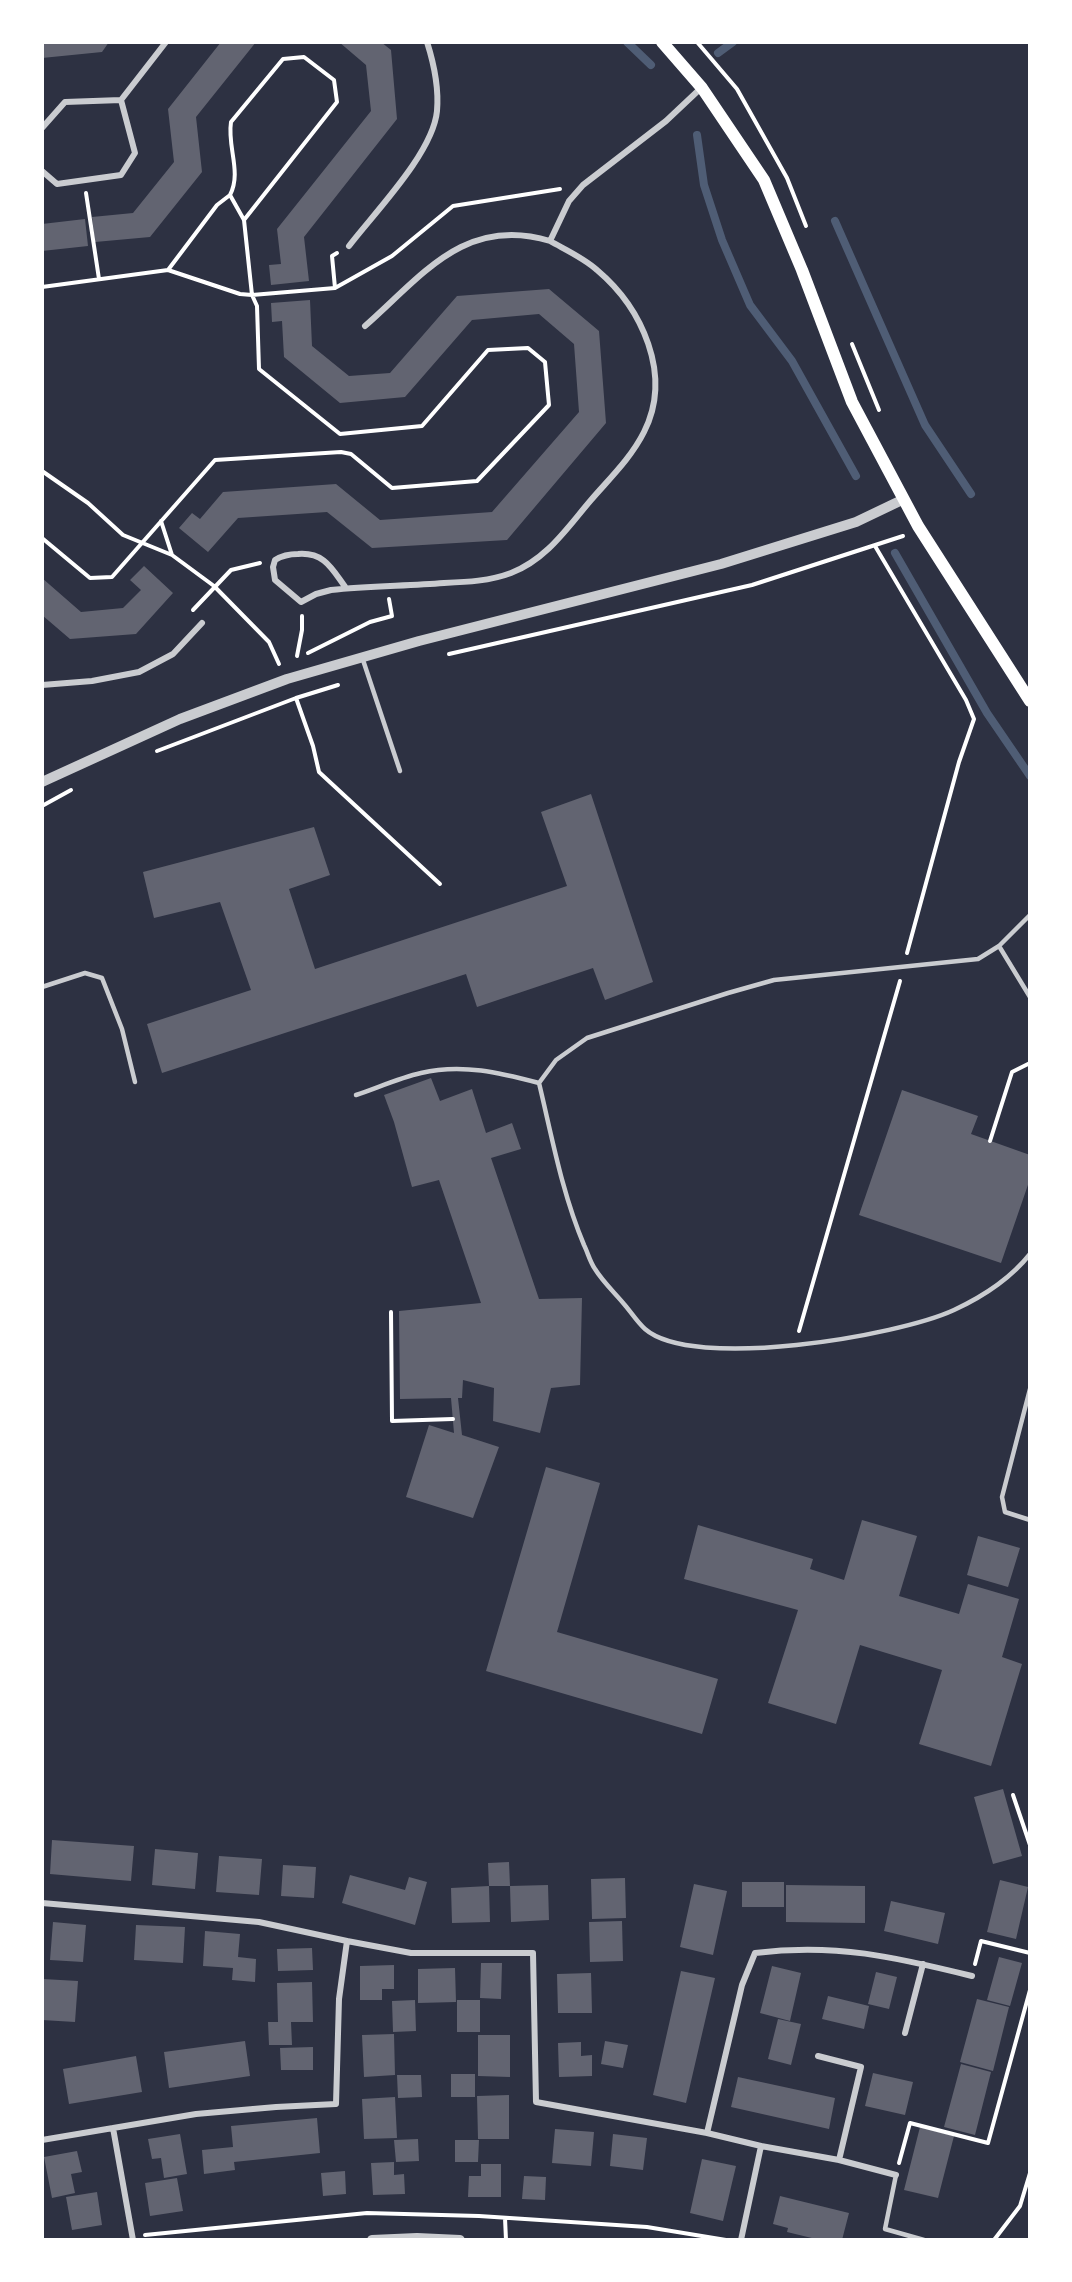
<!DOCTYPE html>
<html>
<head>
<meta charset="utf-8">
<style>
  body { margin:0 }
  #map { position:relative; width:1072px; height:2282px; overflow:hidden; background:#2d3142; font-family:"Libre Baskerville",serif }
  canvas { display:block }
  .frame { position:absolute; inset:0; border:44px solid #fff; pointer-events:none }
</style>
</head>
<body>
<div id="map">
<canvas width="1072" height="2282"></canvas>
<div class="frame"></div>
</div>
<script>
const c = document.querySelector('canvas').getContext('2d');
c.lineJoin = 'round';
function strokePath(path, color, width, dash) {
  c.strokeStyle = color;
  c.lineWidth = width;
  c.lineCap = dash ? 'butt' : 'round';
  c.setLineDash(dash || []);
  c.stroke(path);
}
function paint(path, color) {
  c.fillStyle = color;
  c.fill(path, 'evenodd');
}
const stream = new Path2D(`
  M627 42 651 65
  M718 53 733 42
  M697 135 704 185 722 240 750 305 792 361 856 476
  M835 221 925 425 971 494
  M895 553 987 713 1030 776`);
const building = new Path2D(`
  M42 42H109L102 52 42 58Z
  M221 42H256L196 117 202 172 150 237 95 242 92 217 133 213 174 162 168 109Z
  M339 42H381L391 50 397 119 304 237 309 281 271 285 269 265 281 264 277 229 371 111 366 65Z
  M85 219 88 246 42 251V224Z
  M549 289 599 331 606 423 507 540 372 548 327 512 238 518 208 552 179 528 192 513 200 519 223 492 336 484 380 520 492 512 579 412 574 344 539 314 472 320 405 397 340 403 284 357 282 321 272 322 271 303 310 300 312 346 349 376 390 373 457 296Z
  M144 566 173 593 136 634 70 639 42 615V578L81 612 123 608 141 590 130 580Z
  M591 794 653 982 605 1000 593 968 477 1007 466 974 162 1073 147 1024 251 990 220 902 154 918 143 872 314 827 330 875 289 889 315 969 567 886 541 812Z
  M431 1078 440 1101 472 1089 486 1133 512 1123 521 1149 491 1158 539 1299 582 1298 580 1385 551 1388 540 1433 493 1421 494 1388 463 1380 462 1398H458L462 1435 499 1447 473 1518 406 1497 429 1425 454 1433 451 1398 400 1399 399 1311 481 1303 439 1180 412 1187 394 1122 384 1095Z
  M902 1090 978 1116 971 1134 1030 1155V1179L1001 1263 859 1215Z
  M546 1467 600 1483 557 1632 718 1679 702 1734 486 1671Z
  M862 1520 917 1536 899 1596 959 1614 968 1584 1019 1599 1002 1657 1022 1664 991 1766 919 1744 942 1670 860 1645 836 1724 768 1703 798 1610 684 1579 698 1525 813 1559 810 1569 844 1580Z
  M978 1536 1020 1548 1008 1587 967 1575Z
  M1003 1789 1022 1856 993 1864 974 1797Z
  M52 1840 134 1846 131 1881 50 1874Z
  M155 1849 198 1853 195 1889 152 1885Z
  M219 1856 262 1859 259 1895 216 1892Z
  M509 1862 510 1886H489L488 1863Z
  M283 1865 316 1867 314 1898 281 1896Z
  M350 1875 405 1890 409 1877 427 1882 415 1925 342 1903Z
  M625 1878 626 1918 592 1919 591 1879Z
  M1000 1880 1028 1887 1016 1939 987 1932Z
  M742 1882H784V1907H742Z
  M694 1884 727 1891 713 1955 680 1947Z
  M548 1885 549 1920 511 1922 510 1886Z
  M786 1885 865 1886V1923L786 1922Z
  M489 1886 490 1922 452 1923 451 1888Z
  M891 1901 945 1913 938 1944 884 1931Z
  M622 1921 623 1961 590 1962 589 1922Z
  M53 1922 86 1925 83 1962 50 1960Z
  M136 1925 185 1927 183 1963 134 1960Z
  M205 1931 240 1934 238 1957 256 1959 255 1982 232 1980 233 1968 203 1966Z
  M312 1948 313 1970 278 1971 277 1949Z
  M999 1957 1022 1963 1010 2006 987 2000Z
  M481 1963H502L501 1999 480 1998Z
  M394 1965V1989H382V2000H360V1966Z
  M772 1966 801 1973 790 2021 760 2013Z
  M455 1968 456 2002 418 2003V1969Z
  M681 1971 715 1978 686 2103 653 2095Z
  M876 1972 897 1977 889 2009 868 2004Z
  M591 1973 592 2013H558L557 1974Z
  M43 1979 78 1981 75 2022 42 2020Z
  M312 1982 313 2022H291L292 2045H269L268 2022H278L277 1983Z
  M828 1996 869 2006 864 2029 822 2019Z
  M977 1999 1009 2007 993 2071 960 2062Z
  M415 2000 416 2031 393 2032 392 2001Z
  M457 2000H480V2032H457Z
  M778 2019 801 2024 791 2065 768 2059Z
  M394 2034 395 2075 364 2077 362 2035Z
  M478 2035H510V2077L478 2076Z
  M245 2041 250 2076 169 2088 164 2052Z
  M605 2041 628 2045 623 2068 601 2064Z
  M581 2042V2056L592 2055V2076L559 2077 558 2043Z
  M313 2047V2070H281L280 2048Z
  M136 2056 142 2092 69 2104 63 2069Z
  M961 2064 991 2072 975 2135 944 2127Z
  M873 2073 913 2082 905 2115 865 2106Z
  M451 2074H475V2097H451Z
  M397 2075H421L422 2097 398 2098Z
  M738 2077 835 2098 829 2129 731 2107Z
  M509 2095V2139H478L477 2096Z
  M395 2097 397 2138 364 2139 362 2099Z
  M317 2118 320 2153 234 2162 235 2170 204 2174 202 2150 233 2147 231 2126Z
  M920 2127 954 2136 938 2198 904 2190Z
  M555 2129 594 2132 591 2166 552 2163Z
  M180 2134 187 2174 164 2178 161 2158 152 2159 148 2139Z
  M613 2134 647 2138 643 2170 610 2166Z
  M418 2139 419 2161 396 2162 394 2140Z
  M455 2140H479L478 2162H455Z
  M77 2151 82 2172 71 2174 75 2193 52 2198 44 2157Z
  M702 2159 736 2166 723 2221 690 2213Z
  M394 2162V2175L404 2174 405 2194 373 2195 371 2163Z
  M481 2164H501V2197H468L469 2176H481Z
  M345 2171 346 2194 323 2196 321 2173Z
  M524 2176 546 2177 545 2200 522 2199Z
  M177 2178 183 2211 150 2216 145 2183Z
  M97 2192 102 2225 72 2230 66 2197Z
  M780 2196 849 2213 842 2240 826 2238V2240H820L787 2232 788 2228 773 2224Z`);
const path = new Path2D(`
  M697 42 737 89 787 178 806 226
  M86 193 99 279
  M168 270 217 205 230 195
  M42 287 168 270 240 294 252 295 335 288 392 256 453 206 560 189
  M335 288 332 256 337 253
  M852 344 879 410
  M42 471 88 503 123 535 172 555 214 586 269 642 279 664
  M161 521 172 555
  M42 538 90 578 112 577 215 460 341 452 351 454 392 488 477 481 549 405 545 362 528 348 488 350 422 426 340 434 259 369 257 306 252 295 244 220 230 195C242 172 227 147 231 122L283 59 304 57 334 80 337 102 244 220
  M875 546 966 700 974 719 959 762 907 953
  M193 610 231 570 260 563
  M308 653 370 622 392 616 389 599
  M449 654 752 585 903 536
  M297 656 302 630V616
  M296 698 313 746 319 772 440 884
  M157 751 296 698 338 685
  M42 806 71 790
  M990 1141 1012 1072 1030 1063
  M391 1312 392 1421 453 1419
  M799 1331 900 981
  M1013 1795 1030 1845
  M975 1964 981 1941 1030 1953
  M899 2163 910 2123 988 2143 1030 1990
  M505 2218 506 2240
  M145 2235 367 2213 479 2216 647 2227 726 2240
  M994 2240 1020 2206 1030 2173`);
const service = new Path2D(`
  M362 657 400 771
  M1030 915 999 946 978 959 774 980 728 993 587 1038 556 1060 539 1083C552 1137 562 1193 584 1245 588 1253 590 1262 595 1269 603 1282 615 1293 624 1304 631 1312 637 1322 645 1329 693 1371 898 1336 954 1310 982 1297 1011 1278 1030 1254
  M999 946 1030 997
  M42 987 85 973 102 978 122 1029 135 1082
  M356 1095C377 1088 399 1078 421 1073 462 1063 501 1073 539 1083
  M1030 1389 1002 1497 1005 1512 1030 1520
  M896 2175 885 2229 924 2240`);
const minor = new Path2D(`
  M121 100 166 42
  M42 128 65 102 121 100
  M42 171 57 184 121 175 135 153 121 100
  M349 246C375 212 433 153 437 111 439 88 434 64 427 42
  M365 326C422 276 465 215 550 241L569 201 583 185 666 121 701 88
  M346 588C332 569 325 552 298 554 289 554 283 555 275 560L273 567 275 580 301 602 316 594 331 590C368 586 406 586 444 583 467 582 490 581 511 573 547 559 567 528 591 500 610 478 631 458 644 432 673 375 642 308 597 270 584 258 566 250 550 241
  M42 685 92 681 139 672 173 654 202 623
  M42 1903 259 1922 347 1941 339 1999 336 2104 276 2107 196 2114 42 2140
  M347 1941 411 1953H533L536 2102 707 2133 761 2146 741 2240
  M905 2033 923 1964
  M818 2056 861 2067 839 2160
  M113 2128 133 2240
  M707 2133 742 1985 755 1953C836 1943 895 1957 972 1976
  M761 2146 839 2160 896 2175`);
const tertiary = new Path2D(`
  M42 782 180 719 287 679 419 641 721 564 856 522 902 500
  M372 2240 417 2238 460 2240`);
const secondary = new Path2D(`
  M662 42 702 88 764 180 802 270 852 402 918 526 1030 701`);
strokePath(stream, '#4f5d75', 8);
paint(building, '#626471');
strokePath(path, '#fff', 4);
strokePath(service, '#caccd0', 4.5);
strokePath(minor, '#caccd0', 6);
strokePath(tertiary, '#caccd0', 10);
strokePath(secondary, '#fff', 12);
</script>
</body>
</html>
